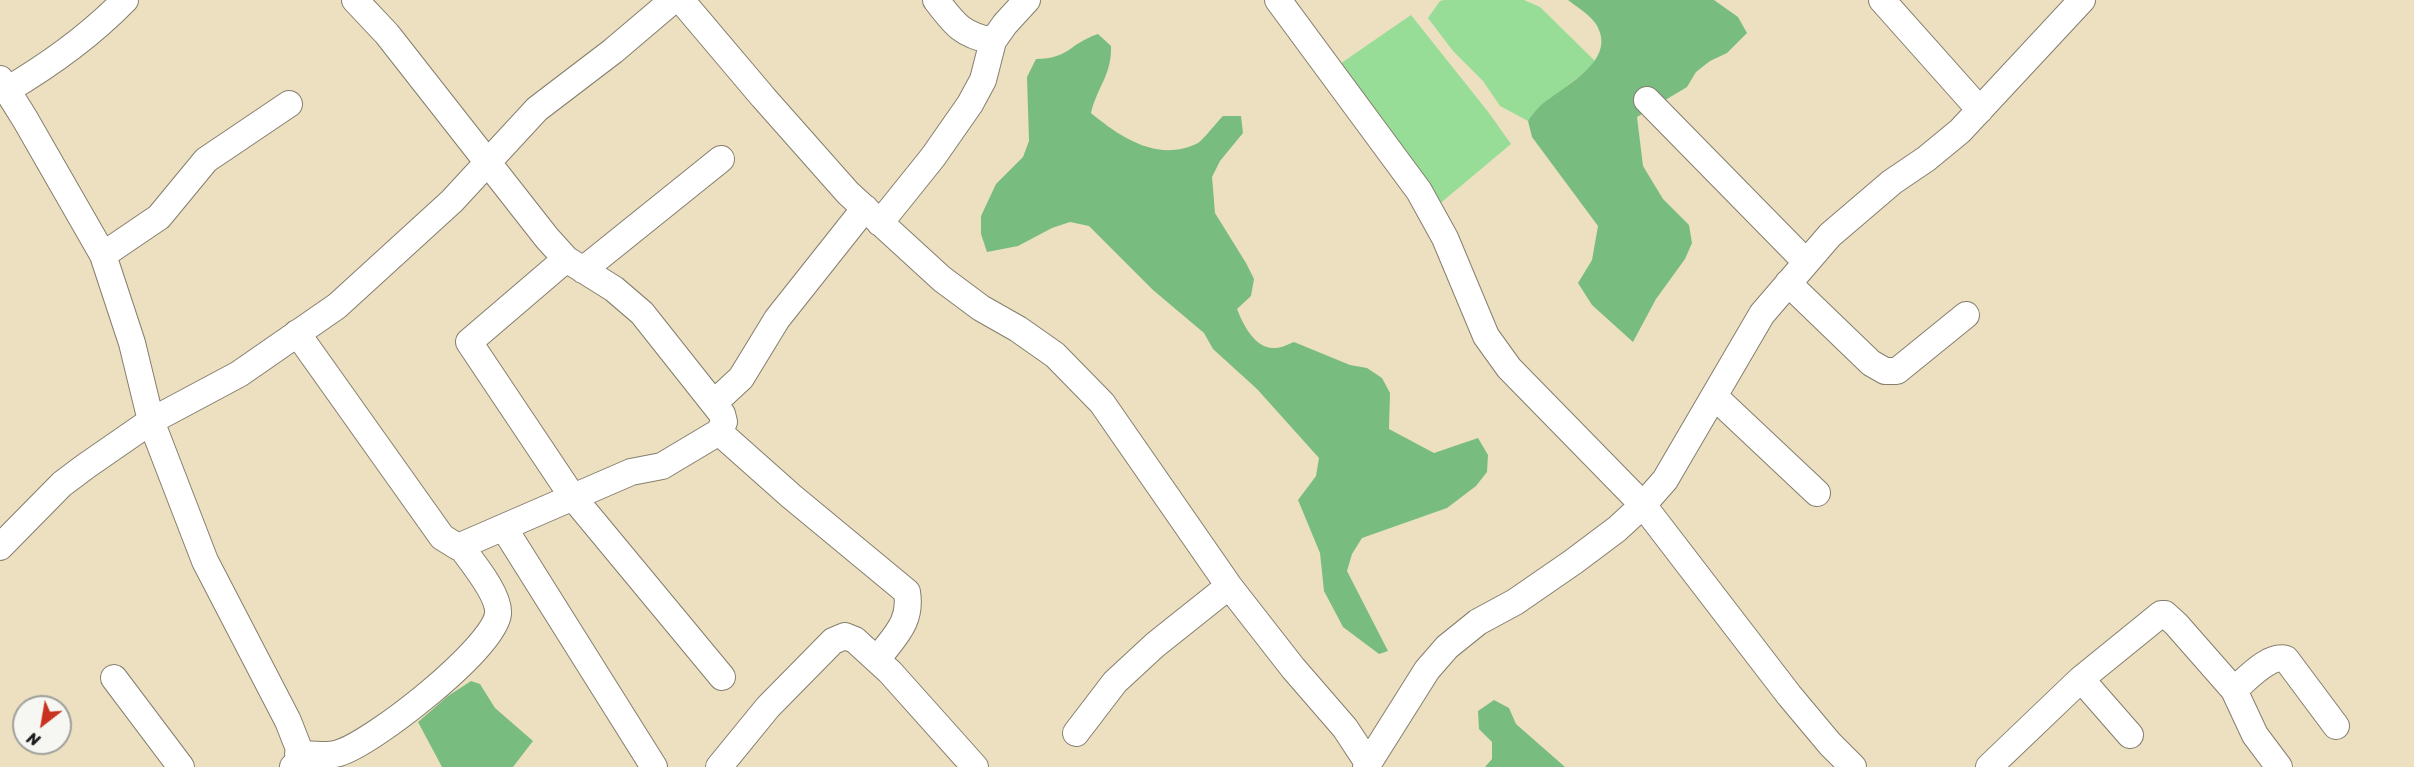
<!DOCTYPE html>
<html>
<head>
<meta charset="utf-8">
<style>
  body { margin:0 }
  #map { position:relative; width:2414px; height:767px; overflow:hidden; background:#ede0c0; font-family:Sriracha,sans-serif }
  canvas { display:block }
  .north { position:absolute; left:12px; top:695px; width:60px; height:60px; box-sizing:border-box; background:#f6f6f2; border:2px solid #9f9f9c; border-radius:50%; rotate:211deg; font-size:16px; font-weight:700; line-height:24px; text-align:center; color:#1c1c1c }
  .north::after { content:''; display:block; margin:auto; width:21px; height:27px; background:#c8321e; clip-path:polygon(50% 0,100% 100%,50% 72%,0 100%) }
</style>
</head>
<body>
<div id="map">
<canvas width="2414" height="767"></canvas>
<div class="north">N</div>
</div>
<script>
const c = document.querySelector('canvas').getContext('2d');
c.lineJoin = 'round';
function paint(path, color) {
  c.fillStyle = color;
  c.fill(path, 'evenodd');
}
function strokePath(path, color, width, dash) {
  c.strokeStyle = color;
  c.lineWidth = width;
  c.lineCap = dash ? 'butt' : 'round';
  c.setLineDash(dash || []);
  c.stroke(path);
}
const green = new Path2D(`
  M1444 0H1524L1540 7 1595 61 1589 69 1539 107 1528 121 1500 106 1483 81 1453 51 1428 18 1440 1Z
  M1411 15 1489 113 1511 144 1437 206 1334 68Z`);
const forest = new Path2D(`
  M1568 0H1714L1738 17 1747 33 1727 53 1710 61 1696 72 1687 87 1637 117 1643 166 1663 199 1689 225 1692 243 1685 259 1656 299 1633 342 1592 305 1578 283 1592 260 1598 226 1532 137 1528 121C1531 116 1535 111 1539 107 1562 86 1619 62 1596 24 1590 15 1577 7 1568 0Z
  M1098 34 1111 46C1112 75 1097 87 1091 113 1120 137 1158 163 1198 143 1202 141 1217 122 1223 116H1241L1243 133 1220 161 1212 177 1215 213 1246 263 1254 279 1251 296 1237 309C1243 324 1255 350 1276 348 1281 348 1289 344 1294 342L1350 365 1367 368 1382 378 1390 393 1389 429 1434 453 1478 438 1488 455 1487 472 1476 486 1447 508 1362 538 1352 554 1347 571 1388 651 1379 654 1343 627 1324 591 1320 553 1298 500 1316 476 1319 458 1257 389 1213 349 1204 333 1153 290 1089 226 1070 222 1052 228 1018 246 987 252 981 234V216L996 184 1023 157 1029 141 1027 77 1036 59C1069 59 1070 43 1098 34Z
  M471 681 480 684 495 708 533 741 513 767H442L418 722 448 696Z
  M1494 700 1509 708 1516 724 1565 767H1485L1492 759V742L1479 729 1478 711Z`);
const minor = new Path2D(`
  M681 0 763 97 848 193 942 279 981 308 1018 329 1055 355 1102 403 1229 586 1293 668 1345 728 1368 763
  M936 0C955 25 962 35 993 41
  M1278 0 1419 191 1445 238 1486 336 1509 368 1643 505 1789 695 1830 744 1853 767
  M1882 0 1980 110
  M0 79 25 119 103 255 132 343 151 421 205 561 288 721 299 749 298 763 293 767
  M7 90C51 64 89 37 125 0
  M1647 100 1806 262
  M880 223 933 157 970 104 983 80 993 41 1005 24 1027 0
  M103 255 159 217 206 160 289 104
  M566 259 469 342 572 496 722 677
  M583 270 721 159
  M1788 283 1871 363 1885 371H1897L1966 315
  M297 333 442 537 458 547 631 472 662 466 719 432 724 422 722 414 642 313 614 289 566 259 547 238 387 34 355 0
  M1715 397 1817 493
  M714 403 741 378 777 319 865 208
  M719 432 791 496 907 592C912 623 894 636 877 660
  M504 528 654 767
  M0 547 62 484 86 466 151 421 239 374 337 306 452 201 537 109 613 51 673 0
  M114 678 181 767
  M2081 679 2130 735
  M2234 690C2247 679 2269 654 2286 659L2336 726
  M1076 733 1115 682 1155 645 1229 586
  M298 754C311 754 327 757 339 753 373 743 493 649 498 614 500 595 472 562 461 547
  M719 767 768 707 833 641 845 636 855 640 890 672 975 767
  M1366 767 1427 670 1447 647 1478 622 1515 602 1573 562 1617 529 1643 505 1665 480 1762 314 1830 235 1892 182 1926 159 1960 131 2082 0
  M1989 767 2081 679 2161 614H2165L2176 624 2234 690 2255 735 2279 767`);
paint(green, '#97dd97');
paint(forest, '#79bc80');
strokePath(minor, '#847e6e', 28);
strokePath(minor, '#fff', 26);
</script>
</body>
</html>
